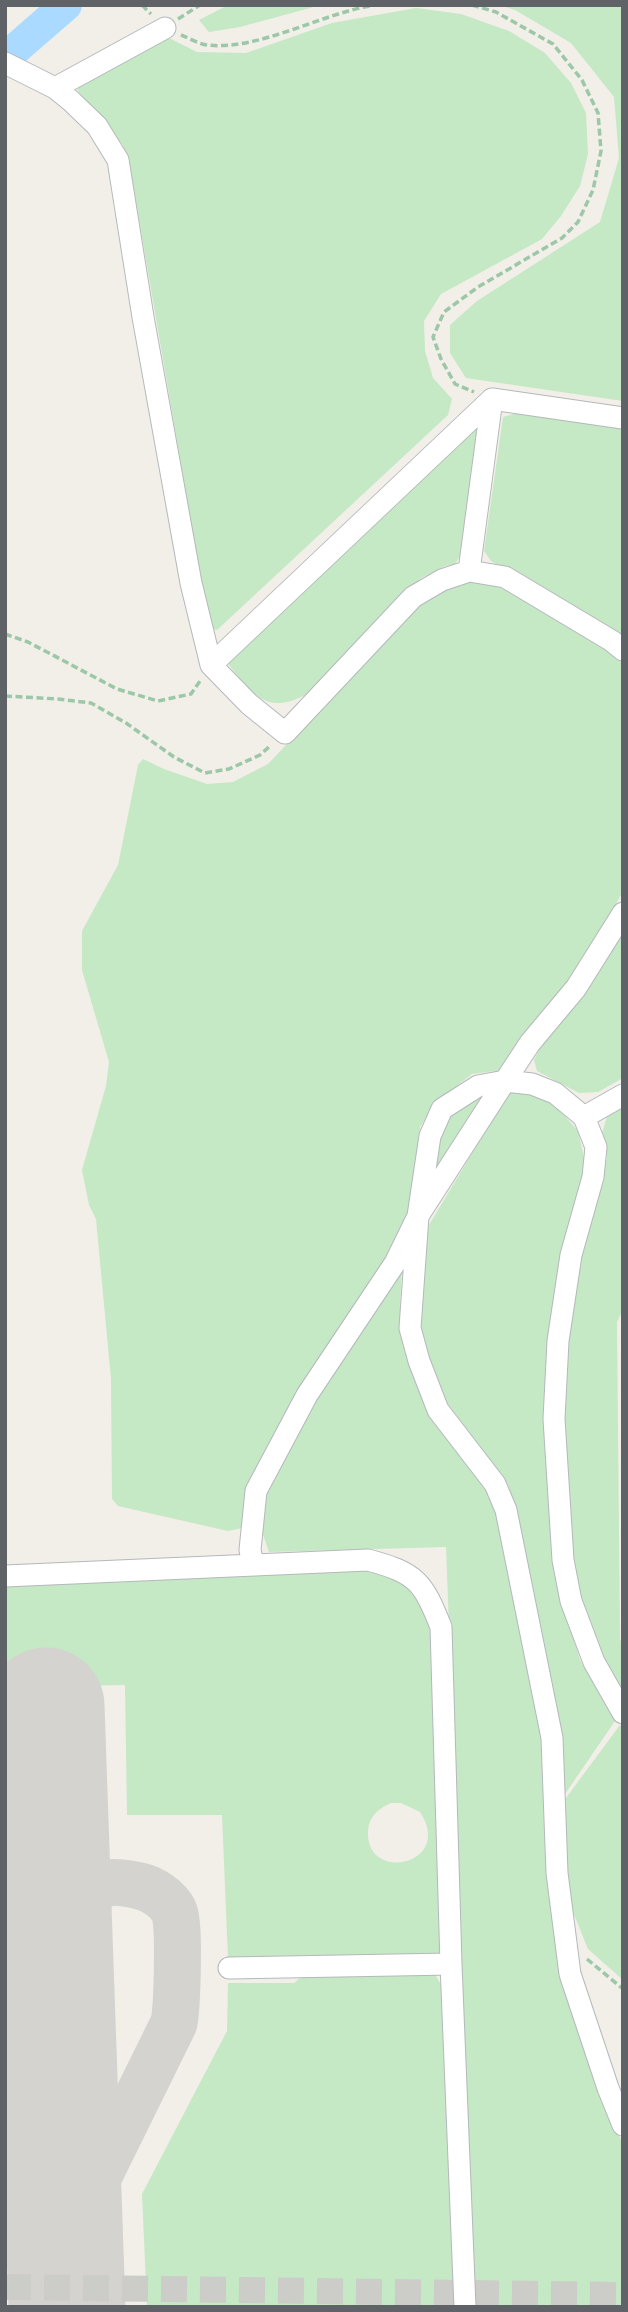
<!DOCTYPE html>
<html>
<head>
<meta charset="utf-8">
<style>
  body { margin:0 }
  #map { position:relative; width:628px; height:2312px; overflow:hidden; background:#f1efe8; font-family:Overpass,sans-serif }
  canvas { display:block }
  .frame { position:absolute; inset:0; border:7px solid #5f6368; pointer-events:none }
</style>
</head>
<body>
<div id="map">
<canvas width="628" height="2312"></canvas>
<div class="frame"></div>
</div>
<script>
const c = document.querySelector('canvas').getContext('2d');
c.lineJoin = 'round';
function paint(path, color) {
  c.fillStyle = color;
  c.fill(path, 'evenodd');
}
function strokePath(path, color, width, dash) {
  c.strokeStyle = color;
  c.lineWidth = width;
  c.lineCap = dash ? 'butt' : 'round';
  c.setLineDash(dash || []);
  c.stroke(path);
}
const green = new Path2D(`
  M228 5H321L240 27 209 32 199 20Z
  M499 5H623V401L466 378 450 353V325L477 301 600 222 619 158 614 97 571 43 515 10Z
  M416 8 461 14 509 31 545 53 571 83 586 113 588 154 580 186 561 216 542 239 441 294 424 321 425 351 433 378 452 399 448 415 217 630 209 628 133 184 123 145 78 91 77 83 165 36 197 52 246 53 332 23Z
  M517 413 623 429V643L491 561 484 551 503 417Z
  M479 422 468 543 455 564 445 566 421 578 312 691C268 718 253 696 226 661Z
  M477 581C533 593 578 630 623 663V891L579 972 503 1070 472 1074 436 1102 420 1127 412 1218 247 1527 228 1531 118 1506 112 1499 111 1379 96 1219 89 1205 82 1170 106 1086 109 1062 82 970V931L118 865 138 765 143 759 164 769 207 784 233 782 268 764 425 599 448 586Z
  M623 926V1078L598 1092 579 1093 537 1071 534 1060 542 1043Z
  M510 1090H525L555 1105 578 1131 586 1167 551 1319 560 1592 580 1660 615 1721 565 1794 526 1569 508 1484 441 1395 423 1346 417 1307 426 1230Z
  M474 1096 485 1097 430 1185 438 1142 449 1114Z
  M623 1108V1309L617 1322 620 1639 623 1648V1702L598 1654 572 1569 562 1425 567 1331 586 1228 607 1158 602 1133 607 1117Z
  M402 1265 400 1306 404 1342 496 1507 543 1738 562 1976 623 2146V2307H475L446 1547 269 1552 258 1520 270 1478 309 1407Z
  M368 1569C405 1581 412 1587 433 1619L443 1953 429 1956 228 1959 222 1815H127L125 1685 5 1687V1584ZM391 1803H401L420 1812C455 1865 365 1884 368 1831 369 1816 378 1809 391 1803Z
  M620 1725 623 1728V1980L588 1949 567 1897 563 1802Z
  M306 1973H434L443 1988 457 2307H147L142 2194 227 2031 228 1983H294Z`);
const river = new Path2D(`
  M5 58 66 5`);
const taxiway = new Path2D(`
  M54 1941C65 1920 82 1889 108 1883 117 1881 131 1884 140 1886 153 1889 168 1899 174 1911 180 1921 177 2008 174 2023L76 2222 65 2249`);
const runway = new Path2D(`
  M46 1706 67 2307`);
const majorTunnel = new Path2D(`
  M5 2287 623 2295`);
const path = new Path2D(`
  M142 5 151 14
  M472 5 496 12 553 44 582 80 598 113 601 151 593 190 578 222 562 238 478 287 444 312 433 337 441 359 455 384 474 392
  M178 19 200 5
  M181 35C189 38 199 44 207 45 259 51 322 13 375 5
  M5 634 28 642 117 689 158 701 191 694 200 681
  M5 696 58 699 91 703 126 723 174 757 205 773 229 769 260 755 270 746
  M587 1959 623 1989`);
const minor = new Path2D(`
  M5 63 55 88 70 100 97 126 118 160 143 317 191 583 211 665 249 704 285 733 413 597 442 580 469 571 505 577 612 641 623 650
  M55 88 165 28
  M492 399 623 418
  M469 571 492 399
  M211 665 492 399
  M584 1117 623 1095
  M253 1565 250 1550 256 1491 307 1395 395 1263 418 1216 505 1081 530 1043 576 988 623 913
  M5 1576 368 1560C417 1573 423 1582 441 1627L451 1964 465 2307
  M623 1713 594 1662 571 1601 563 1560 554 1419 558 1341 571 1255 593 1177 596 1147 584 1117 555 1093 532 1084 505 1081 478 1086 442 1109 430 1136 418 1216 410 1328 419 1361 438 1410 495 1484 506 1510 552 1738 557 1873 570 1974 608 2088 623 2125
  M229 1968 451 1964`);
paint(green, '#c5e8c5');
strokePath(river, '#aadaff', 32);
strokePath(taxiway, '#d4d3d0', 47);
strokePath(runway, '#d4d3d0', 117);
strokePath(majorTunnel, '#ccccc8', 26, [26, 13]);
strokePath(minor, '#b5b8bc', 23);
strokePath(path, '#9cc7a9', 3.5, [7, 3.5]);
strokePath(minor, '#fff', 21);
</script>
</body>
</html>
